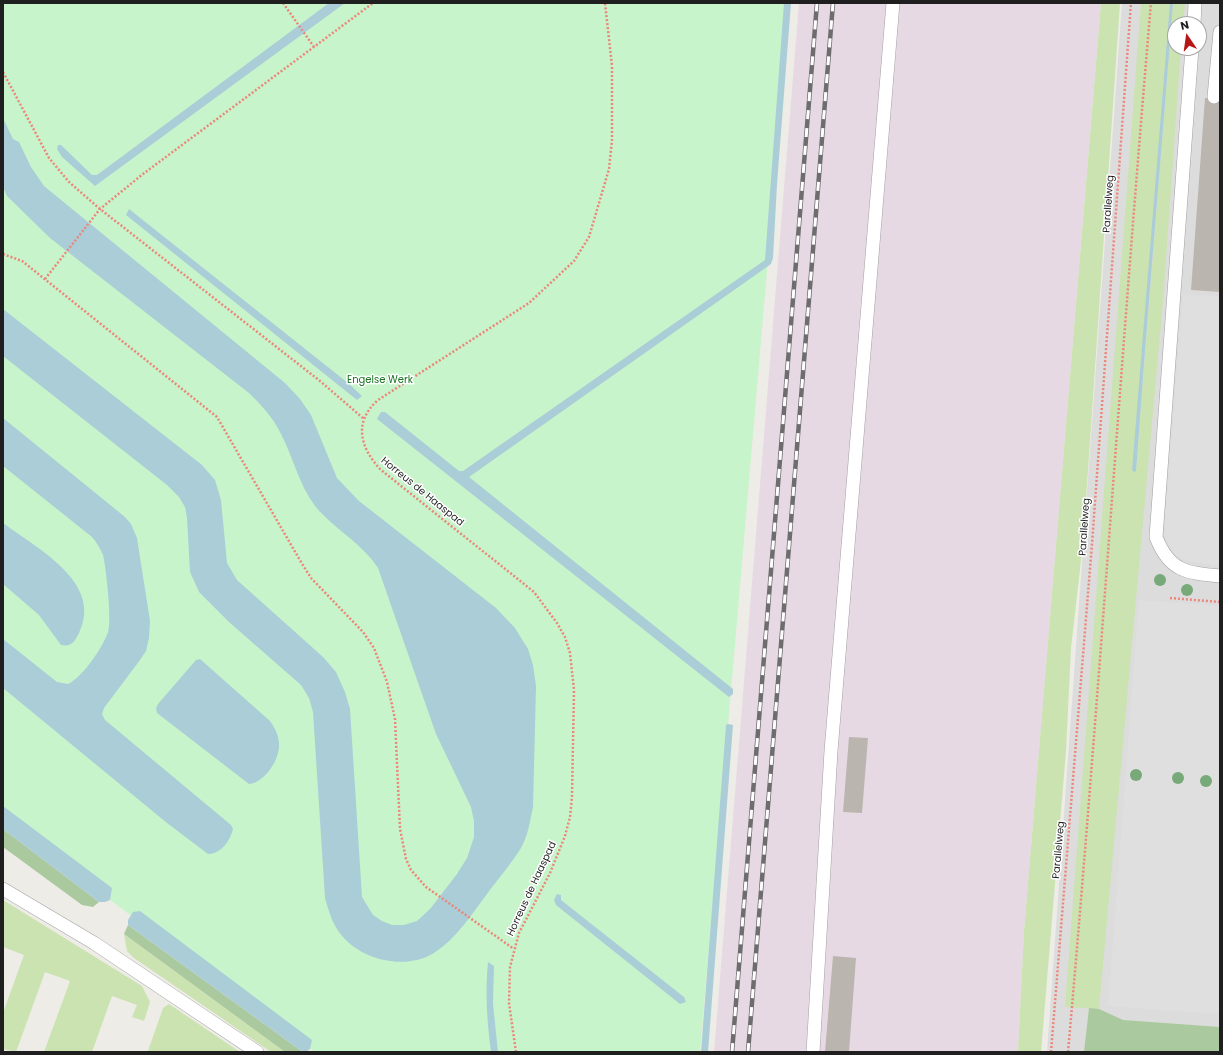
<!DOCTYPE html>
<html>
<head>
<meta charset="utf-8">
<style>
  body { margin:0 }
  #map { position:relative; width:1223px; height:1055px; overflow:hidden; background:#eeece6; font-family:Poppins,sans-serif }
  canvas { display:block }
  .frame { position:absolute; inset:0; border:4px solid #1f1f1f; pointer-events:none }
  .north { position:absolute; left:1167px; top:16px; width:40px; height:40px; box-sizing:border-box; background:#fff; border:1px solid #a5a5a5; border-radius:50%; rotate:347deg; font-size:11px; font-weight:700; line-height:16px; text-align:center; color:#1f1f1f }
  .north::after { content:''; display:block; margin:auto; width:14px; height:18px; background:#b71616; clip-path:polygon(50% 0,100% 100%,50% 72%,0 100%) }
</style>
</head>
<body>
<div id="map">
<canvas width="1223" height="1055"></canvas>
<div class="frame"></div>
<div class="north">N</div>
</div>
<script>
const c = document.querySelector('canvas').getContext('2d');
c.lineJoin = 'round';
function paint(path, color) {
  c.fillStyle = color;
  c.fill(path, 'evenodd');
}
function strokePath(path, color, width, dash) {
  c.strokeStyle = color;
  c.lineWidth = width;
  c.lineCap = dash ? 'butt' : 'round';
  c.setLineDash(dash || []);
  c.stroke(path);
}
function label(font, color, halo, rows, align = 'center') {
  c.font = font + ' Poppins,sans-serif';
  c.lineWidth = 3;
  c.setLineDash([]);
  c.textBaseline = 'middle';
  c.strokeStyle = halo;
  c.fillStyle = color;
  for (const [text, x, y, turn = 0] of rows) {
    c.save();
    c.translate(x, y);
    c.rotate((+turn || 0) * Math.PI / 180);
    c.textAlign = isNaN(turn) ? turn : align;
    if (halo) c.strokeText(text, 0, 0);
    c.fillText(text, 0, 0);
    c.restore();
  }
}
const residential = new Path2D(`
  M1122 3H1220V1052H1047ZM1175 24H1199V48H1175Z`);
const industrial = new Path2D(`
  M799 3H1101L1024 931 1018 1052H714Z`);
const grass = new Path2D(`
  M1101 3H1120L1083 543 1071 648 1066 751 1041 1052H1018L1024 931Z
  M1141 3H1170L1133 470H1136L1173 3H1185L1183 24H1175V48H1181L1163 301 1099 1009 1065 1007Z
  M3 900 142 986 150 1002 144 1021 132 1017 137 1005 112 996 92 1052H44L70 981 45 972 16 1052 3 1049V1013L24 955 3 947Z
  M124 934 285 1052H271L134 958 127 951Z
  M169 1004 240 1052 148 1051 163 1008Z`);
const forest = new Path2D(`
  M3 829 99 902 93 907 82 905 3 847Z
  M128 925 300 1050 306 1052H285L124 934Z
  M1089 1008 1099 1009 1123 1020 1220 1027V1052H1084Z`);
const park = new Path2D(`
  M3 3H790L700 1052H314L305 1044 3 821Z`);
const parking = new Path2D(`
  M1183 294 1220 297V566L1186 561 1176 555 1169 545 1165 536V522Z
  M1139 600 1220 606V1014L1108 1006Z`);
const water = new Path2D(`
  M329 3H345L95 186 62 157 57 149 58 145H61L92 175H97Z
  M784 3H791L777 184 773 258 771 264 469 477 733 689V694L729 697 377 419 381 412H385L459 471H463L765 260Z
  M1170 3H1173C1161 159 1147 315 1136 471L1134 472 1132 470Z
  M3 118 13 139 19 142 31 167 44 186 285 383 300 399 311 415 337 478 359 501 496 608 515 628 528 649 533 665 536 686 533 807C530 821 528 836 521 848 511 864 498 879 487 894 471 915 457 938 434 953 406 970 364 961 343 937 333 926 329 912 325 898L313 712 309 698 301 685 229 622 199 592 190 572 187 518 185 507 179 497 167 485 3 356V309L202 465 215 480 221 500 227 563 237 580 323 657 336 672 345 692 350 709 362 897 373 915 382 921 392 925H404L417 921 430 909 457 874 467 858 474 837V821L471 807 436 734 378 568C362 543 334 529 315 506 299 485 293 457 281 434 272 416 262 406 249 393L50 238 7 196 3 187Z
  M129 209 348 383 362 396 357 400 126 215Z
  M3 418 125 517 131 524 137 538 150 621 149 638 146 651 140 660 104 708 102 714 105 720 231 825 233 829C230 841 221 854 208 854L167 823 3 688V639L57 682 68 684C83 677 103 647 108 632 112 621 106 567 103 555 100 548 97 543 92 537L3 466Z
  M3 523C36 548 104 582 79 633 75 641 72 647 61 645L39 615 3 584Z
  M200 659 270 721C275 728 279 736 279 744 280 760 264 783 249 784L157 713 156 708 158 704 196 660Z
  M728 724 733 725 708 1052H701L726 725Z
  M3 806 112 888 110 900 105 902H99L3 829Z
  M557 894 561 895V900L684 997 686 1002 680 1004 556 905 554 900Z
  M140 911 312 1040 310 1049 306 1052 300 1050 128 925V920L133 912Z
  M488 962 494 966 493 1004 498 1052H491C487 1022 485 992 488 962Z`);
const building = new Path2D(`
  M1205 98 1220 99V292L1191 290Z
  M849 737 868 738 862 813 843 812Z
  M833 956 856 958 849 1052H825Z`);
const path = new Path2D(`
  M283 3 314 47
  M3 72 49 158 69 182 100 209 320 381 364 419
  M3 254 22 261 217 417 301 562 311 578 363 632 374 648 387 682 395 719 400 829 406 859 411 870 426 887 514 949
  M45 279 100 209 143 174 373 3
  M1170 598 1220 602
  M516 1052 509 1003 510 967 519 933 550 873 565 836 570 817 572 797 574 690 570 653 565 637 557 623 534 592 381 470C360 448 353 422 378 400L529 303 574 261 589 237 609 169 612 140V66L605 3
  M1051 1052 1092 544 1131 3
  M1068 1052C1099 703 1121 352 1151 3`);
const lane = new Path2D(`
  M1194 24 1195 3
  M1192 48 1156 537C1169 571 1186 573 1220 576
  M1214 97 1220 32
  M3 889 94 943 257 1052
  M813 1052 831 751 893 3`);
const rail = new Path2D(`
  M732 1052 817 3
  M748 1052 833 3`);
const trees = [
  [1160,580],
  [1187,590],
  [1136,775],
  [1178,778],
  [1206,781]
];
const streetNames = [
  ["Parallelweg",1109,204,-86],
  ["Horreus de Haaspad",422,492,39],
  ["Parallelweg",1085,527,-86],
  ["Parallelweg",1059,850,-85],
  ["Horreus de Haaspad",532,889,-65]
];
const parkNames = [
  ["Engelse Werk",380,380]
];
paint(residential, '#dddcdc');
paint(industrial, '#e7d9e4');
paint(grass, '#cae3b1');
paint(forest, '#abc99f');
paint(park, '#c8f4cb');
paint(parking, '#dfdfdf');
paint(water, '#abcdd7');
paint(building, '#bbb5af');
strokePath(lane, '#a0a0a0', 14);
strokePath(path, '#eb867b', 2.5, [2, 2]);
strokePath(lane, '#fff', 13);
strokePath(rail, '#6d6d6d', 4.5);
strokePath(rail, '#fff', 3, [9]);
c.fillStyle = '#78a979';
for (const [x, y] of trees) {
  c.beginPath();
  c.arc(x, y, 6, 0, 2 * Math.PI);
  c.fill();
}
label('10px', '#1f1f1f', '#fff', streetNames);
label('10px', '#18721f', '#fff', parkNames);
</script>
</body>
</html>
